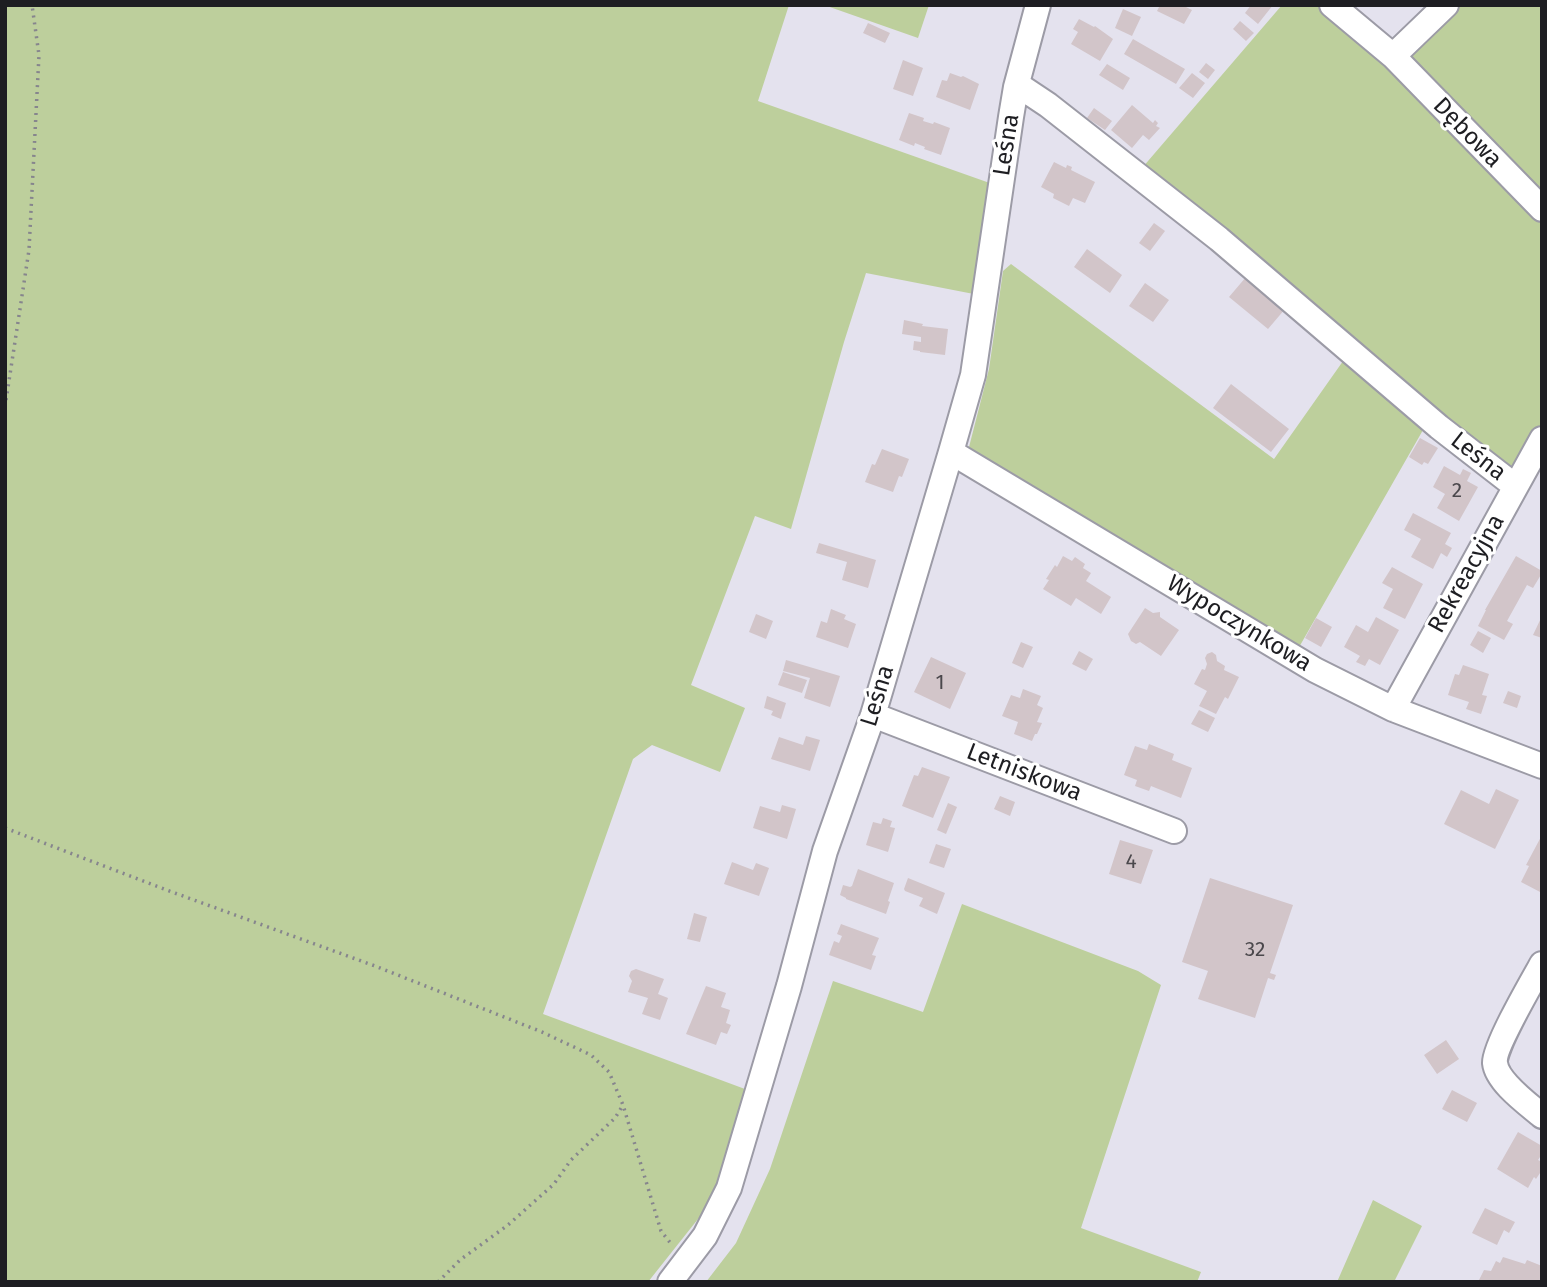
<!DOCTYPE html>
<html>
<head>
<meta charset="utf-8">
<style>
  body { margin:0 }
  #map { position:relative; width:1547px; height:1287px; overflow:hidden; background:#e4e2ee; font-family:"Fira Sans",sans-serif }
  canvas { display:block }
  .frame { position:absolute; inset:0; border:7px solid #1e1e22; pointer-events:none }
</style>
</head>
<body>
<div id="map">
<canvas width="1547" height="1287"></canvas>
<div class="frame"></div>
</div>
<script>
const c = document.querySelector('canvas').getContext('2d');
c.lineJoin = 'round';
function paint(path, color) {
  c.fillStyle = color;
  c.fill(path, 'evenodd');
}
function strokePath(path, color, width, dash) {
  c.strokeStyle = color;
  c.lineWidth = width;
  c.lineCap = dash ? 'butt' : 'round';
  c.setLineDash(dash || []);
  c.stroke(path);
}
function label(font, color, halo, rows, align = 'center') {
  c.font = font + ' "Fira Sans",sans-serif';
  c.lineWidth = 6;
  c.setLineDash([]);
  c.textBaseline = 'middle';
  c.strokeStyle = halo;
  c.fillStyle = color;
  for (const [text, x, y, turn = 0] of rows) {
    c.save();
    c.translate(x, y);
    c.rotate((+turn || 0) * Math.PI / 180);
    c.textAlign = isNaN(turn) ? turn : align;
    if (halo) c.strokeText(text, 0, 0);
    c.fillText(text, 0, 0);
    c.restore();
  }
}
const green = new Path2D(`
  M5 5H789L758 101 1001 187 984 296 866 273 844 342 791 529 755 516 691 685 745 708 720 772 652 745 633 759 543 1014 753 1092 725 1185 648 1282H5Z
  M824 5H929L918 38Z
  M1282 5H1332L1393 56 1446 5H1542V439L1515 486 1136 175Z
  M1011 264 1274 459 1348 354 1427 423 1298 649 968 451 989 369 1003 271Z
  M962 904 1138 971 1161 985 1081 1228 1201 1272 1197 1282H706L736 1243 770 1169 833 981 923 1012Z
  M1373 1200 1422 1226 1394 1282H1337Z`);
const building = new Path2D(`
  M1160 5H1182L1192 10 1184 24 1157 11Z
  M1251 5H1273L1258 24 1245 13Z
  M1123 9 1141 17 1132 36 1115 28Z
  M1079 19 1094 27 1095 26 1113 39 1100 61 1071 44 1078 32 1073 29Z
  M1240 21 1254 33 1246 41 1233 29Z
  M868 23 890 33 885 43 863 33Z
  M1133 39 1185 69 1176 84 1124 54Z
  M903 60 923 68 913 96 893 89Z
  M1206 63 1215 70 1208 79 1199 72Z
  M1107 64 1130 78 1123 90 1099 75Z
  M950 73 961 77 963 76 979 84 970 110 936 97 942 80 947 81Z
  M1192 73 1205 83 1193 98 1179 88Z
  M1132 105 1153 123 1155 120 1158 123 1156 126 1160 128 1149 140 1143 135 1132 148 1111 130Z
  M1094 108 1112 121 1105 130 1087 118Z
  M909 113 924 118 923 121 933 124 934 122 950 128 941 155 924 149 925 147 915 143 914 146 899 140Z
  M1054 162 1066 168 1067 165 1072 167 1071 170 1095 182 1085 203 1073 198 1069 206 1053 198 1054 194 1041 187Z
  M1154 223 1165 231 1150 251 1139 243Z
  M1087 249 1122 275 1110 293 1074 267Z
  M1246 277 1285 309 1268 329 1229 297Z
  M1145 283 1169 300 1153 322 1129 306Z
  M904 320 923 324 922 326 948 329 945 355 920 352V351L913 350 914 341 921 342V337L902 334Z
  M1231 384 1289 429 1271 452 1213 408Z
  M1420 438 1438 448 1428 464 1424 462 1422 465 1409 457Z
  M882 449 909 459 902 477 899 476 893 492 865 482 872 464 875 465Z
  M1444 466 1460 475 1463 469 1471 473 1467 481 1478 487 1459 521 1437 508 1445 494 1433 487Z
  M1413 513 1451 533 1445 544 1452 548 1447 557 1441 553 1433 569 1411 557 1421 539 1404 530Z
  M819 543 876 560 868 588 842 580 847 562 816 553Z
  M1063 556 1072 561 1075 557 1085 564 1083 568 1091 573 1086 581 1111 597 1101 614 1076 598 1071 606 1043 589 1049 580 1046 579 1055 565 1057 567Z
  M1516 556 1542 571V573L1533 588 1527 585 1507 621 1513 624 1504 640 1478 626 1486 610H1485Z
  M1392 567 1423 584 1405 619 1383 608 1393 589 1382 583Z
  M1145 608 1153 613 1160 612V617L1179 630 1161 656 1140 642 1136 644 1131 641 1128 634Z
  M831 609 846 615 844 619 856 624 848 648 816 637 821 621 827 623Z
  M756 614 773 621 766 639 749 632Z
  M1542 616V638L1533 635Z
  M1376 617 1399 630 1380 665 1369 659 1365 666 1356 662 1360 656 1344 647 1356 625 1368 632Z
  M1316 618 1332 627 1321 647 1305 638Z
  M1478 631 1491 638 1483 653 1470 645Z
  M1021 642 1033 647 1023 668 1012 663Z
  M1079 651 1093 659 1086 671 1072 664Z
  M1212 652 1216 655 1217 661 1225 666 1224 670 1239 677 1228 699 1225 697 1216 714 1199 706 1207 691 1194 684 1202 669 1205 670 1207 664 1205 658 1207 654Z
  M931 657 966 673 950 709 914 692Z
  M786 660 840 676 830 707 804 698 810 678 783 671Z
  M1463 665 1489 674 1482 695 1487 696 1481 714 1466 709 1469 702 1448 695 1455 674 1459 675Z
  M783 672 807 680 802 693 778 685Z
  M1023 689 1041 696 1037 705 1043 708 1037 722 1042 723 1037 734H1035L1032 741 1014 734 1018 722 1002 716 1011 695 1020 698Z
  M1508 691 1521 696 1517 708 1503 703Z
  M767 696 786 703 781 719 771 715 773 711 764 708Z
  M1199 710 1215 718 1208 732 1191 724Z
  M806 736 820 740 810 771 771 759 779 737 803 745Z
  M1149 744 1174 754 1172 760 1192 768 1181 798 1151 786 1149 791 1135 786 1137 780 1124 775 1135 746 1147 750Z
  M922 767 950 777 933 818 902 806 914 775 918 776Z
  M1496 789 1519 800 1495 849 1444 824 1461 790 1489 804Z
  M1000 796 1015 802 1010 816 994 809Z
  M948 803 957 807 946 834 937 830Z
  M782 805 796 809 787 839 753 828 760 806 780 812Z
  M883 818 892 821 890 827 895 828 888 852 866 845 873 822 881 824Z
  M1542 835V893L1521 882 1529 866 1526 865Z
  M1120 840 1153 850 1141 884 1109 874Z
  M936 844 951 849 944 868 929 863Z
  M732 862 753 870 756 863 769 868 759 896 724 884Z
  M858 869 894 883 888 901 890 902 886 914 846 899V898L840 895 843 885 850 887 852 886Z
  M908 878 945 893 937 914 919 906 923 898 905 891 904 889Z
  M1210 878 1293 905 1270 973 1276 975 1274 980 1268 978 1255 1018 1198 999 1208 971 1182 962Z
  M694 913 707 917 700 942 687 939Z
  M841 924 879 938 872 955 876 956 871 970 829 955 834 941 839 943 842 936 837 934Z
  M636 969 664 979 658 994 668 998 660 1020 642 1014 648 998 628 992 632 981 629 976 631 971Z
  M706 986 726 993 721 1007 730 1010 726 1023 731 1025 727 1034 721 1032 716 1045 686 1034Z
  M1446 1040 1459 1059 1437 1074 1424 1055Z
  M1452 1090 1477 1103 1467 1122 1442 1109Z
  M1518 1132 1542 1146V1154L1538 1160 1542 1162V1170L1536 1179 1534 1177 1528 1188 1497 1169Z
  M1485 1208 1515 1222 1509 1233 1504 1230 1497 1245 1472 1233Z
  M1503 1257 1525 1264 1527 1260 1542 1266V1282H1478L1484 1270 1491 1271 1496 1261 1500 1263Z`);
const path = new Path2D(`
  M5 407 29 250 39 55 32 5
  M5 828 172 892 375 966 542 1032 591 1055 609 1072 623 1105 661 1231 672 1245
  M438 1282 460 1260 508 1225 554 1184 571 1160 615 1118 623 1105`);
const street = new Path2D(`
  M1332 5 1393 56 1446 5
  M1393 56 1542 209
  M1016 87 1024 89 1048 105 1219 239 1439 427 1515 486
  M951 452 1315 670 1393 709 1542 766
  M1393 709 1542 439
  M873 715 1174 831
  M1542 964C1533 980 1493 1049 1495 1063 1497 1082 1528 1104 1542 1116
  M670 1282 705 1236 729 1188 789 986 825 851 873 715 951 452 973 375 1011 117 1016 87 1038 5`);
const numberNames = [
  ["2",1457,491],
  ["1",940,683],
  ["4",1131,862],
  ["32",1255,950]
];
const streetNames = [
  ["Dębowa",1467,133,46],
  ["Leśna",1007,145,-81],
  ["Leśna",1478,457,38],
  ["Rekreacyjna",1467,574,-61],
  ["Wypoczynkowa",1239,624,31],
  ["Leśna",878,696,-73],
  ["Letniskowa",1024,773,21]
];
paint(green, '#bdcf9c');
paint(building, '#d2c5c9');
strokePath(street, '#9c9ba6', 28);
strokePath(path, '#86858d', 3.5, [2, 5]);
strokePath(street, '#fff', 24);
label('21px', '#4b484c', null, numberNames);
label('24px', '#1e1e22', '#fff', streetNames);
</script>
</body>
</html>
